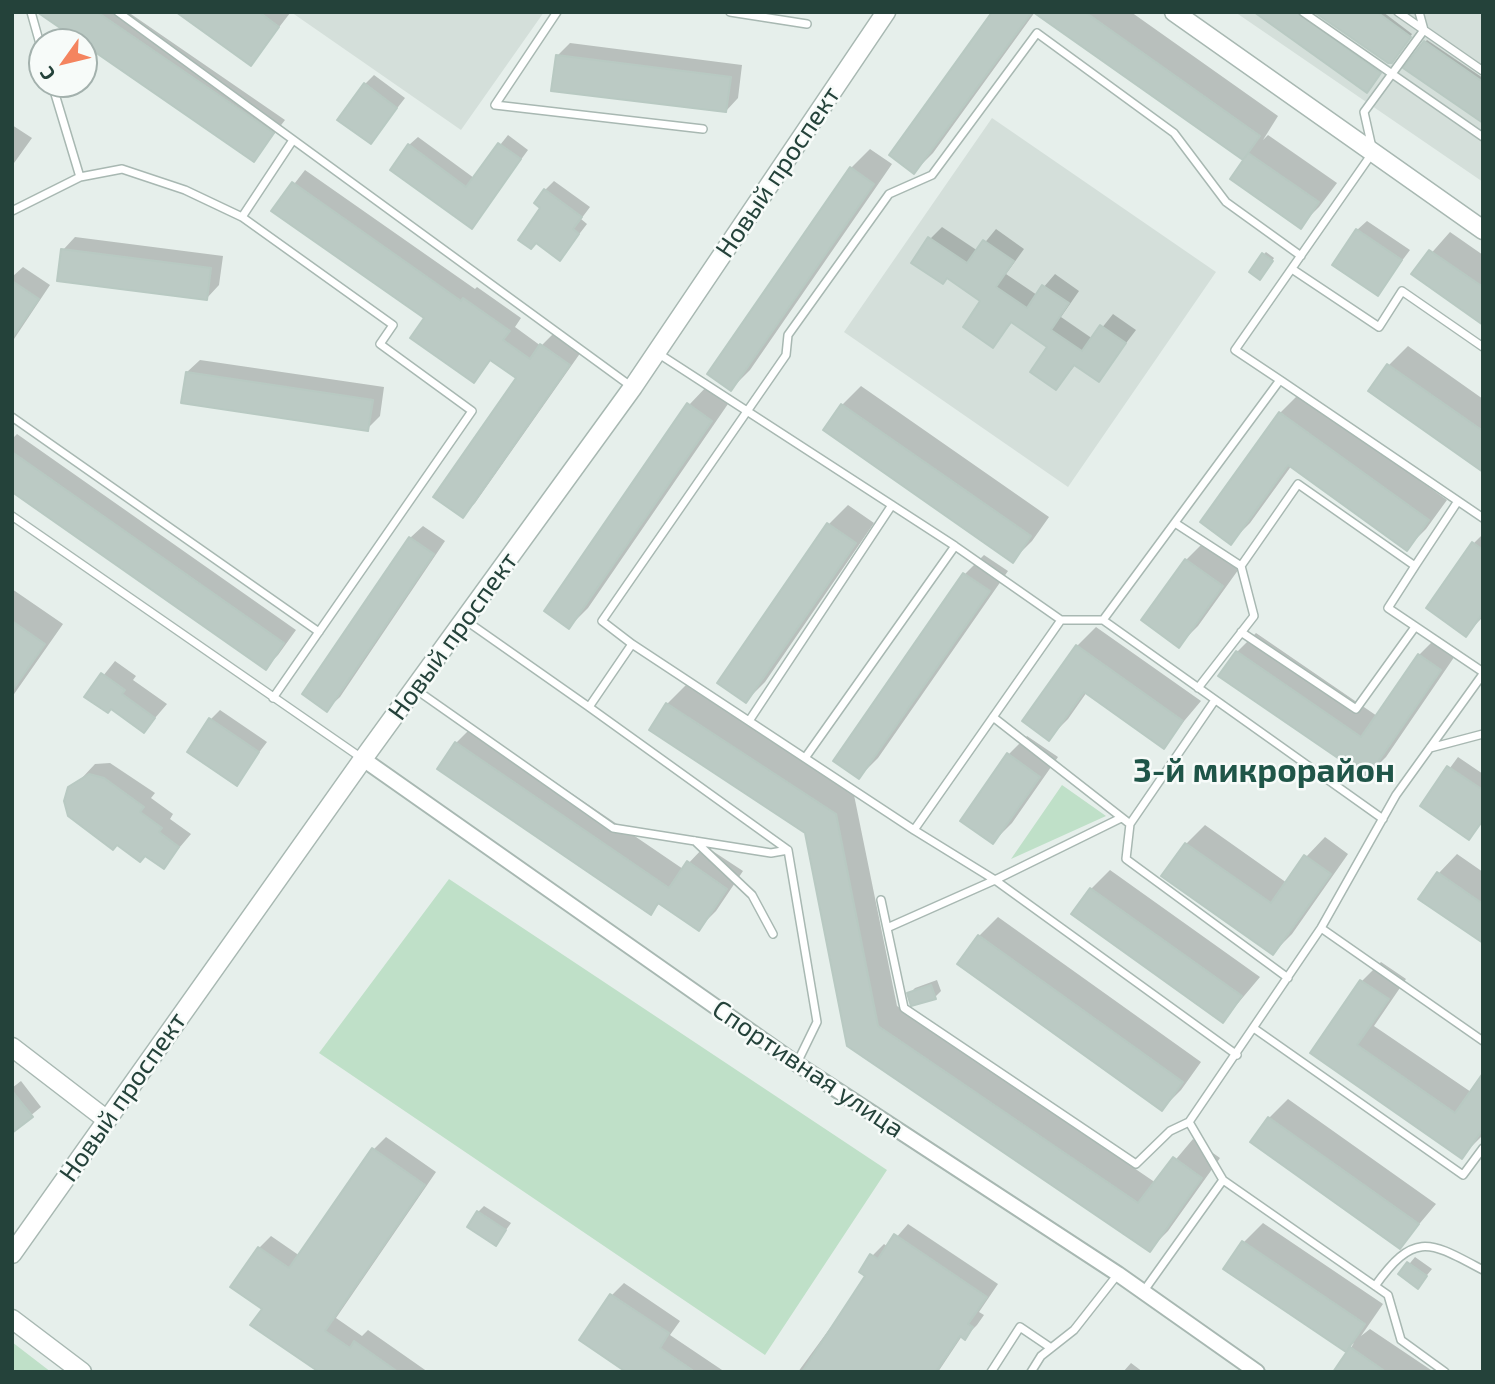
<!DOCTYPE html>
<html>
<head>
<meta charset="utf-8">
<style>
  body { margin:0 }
  #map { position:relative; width:1495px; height:1384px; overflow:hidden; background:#e6efeb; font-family:"Exo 2",sans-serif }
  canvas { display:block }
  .frame { position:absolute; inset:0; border:14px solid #24423a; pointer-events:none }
  .north { position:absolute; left:28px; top:28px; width:70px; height:70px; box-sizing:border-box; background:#f7fbf9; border:2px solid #a3b1ad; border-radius:50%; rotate:236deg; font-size:19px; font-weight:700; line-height:28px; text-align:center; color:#24423a }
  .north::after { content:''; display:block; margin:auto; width:24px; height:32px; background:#f4845f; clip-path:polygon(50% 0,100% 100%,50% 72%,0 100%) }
</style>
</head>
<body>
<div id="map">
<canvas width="1495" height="1384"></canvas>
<div class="frame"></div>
<div class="north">С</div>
</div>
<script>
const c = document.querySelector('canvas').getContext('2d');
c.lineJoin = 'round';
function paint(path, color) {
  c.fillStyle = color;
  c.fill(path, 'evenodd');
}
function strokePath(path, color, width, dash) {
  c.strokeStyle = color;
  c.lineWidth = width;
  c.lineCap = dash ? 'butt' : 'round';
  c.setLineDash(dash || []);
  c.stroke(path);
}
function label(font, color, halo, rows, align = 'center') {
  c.font = font + ' "Exo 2",sans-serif';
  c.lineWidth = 5;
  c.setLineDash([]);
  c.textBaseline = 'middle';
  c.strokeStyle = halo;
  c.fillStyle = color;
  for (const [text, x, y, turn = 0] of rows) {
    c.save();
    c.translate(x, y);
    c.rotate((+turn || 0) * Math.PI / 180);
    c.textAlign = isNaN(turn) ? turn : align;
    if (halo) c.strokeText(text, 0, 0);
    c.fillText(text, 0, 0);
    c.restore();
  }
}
const built = new Path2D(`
  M291 12H544L461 130Z
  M1235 12H1483V182Z
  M992 118 1216 272 1068 487 844 332Z`);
const green = new Path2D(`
  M1062 785 1106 816 1011 859Z
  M449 879 887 1170 765 1355 319 1053Z
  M12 1342 51 1372H12Z`);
const shadow = new Path2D(`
  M53 12H128L285 120 254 160Z
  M179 12H289L290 13 251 64Z
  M995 12H1035L933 153 914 172Z
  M1036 12H1131L1278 116 1263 140 1268 135 1337 183 1319 207 1300 226 1232 179 1249 152Z
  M1257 12H1301L1382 70 1369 88Z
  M1317 12H1383L1412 34 1395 58Z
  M1427 40 1483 78V121L1425 42Z
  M570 43 742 65 738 98 726 111 557 56Z
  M374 75 405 98 371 142 365 84Z
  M12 125 32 138 14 163 12 162Z
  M508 135 528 150 472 227 409 145 418 137 474 178Z
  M870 149 892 164 750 370 731 389 851 168Z
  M305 170 475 289 477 287 521 318 515 327 541 346 554 333 581 352 475 503 463 515 518 378 492 359 473 381 426 318 274 210Z
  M554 181 590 207 581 219 587 224 560 259 537 242 545 190Z
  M1367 221 1410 250 1377 294 1357 230Z
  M942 227 978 251 996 229 1024 249 1006 274 1037 295 1055 274 1079 291 1061 317 1093 339 1113 314 1136 330 1098 380 1076 364 1056 388 1049 346 1013 321 993 345 982 301 930 239Z
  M1450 232 1483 255V323L1413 274Z
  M75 237 223 256 219 285 207 298 63 250Z
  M1266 252 1274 258 1263 275V255Z
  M23 267 50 285 12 342V277Z
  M1408 346 1483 399V470L1389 365Z
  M200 360 384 387 380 416 367 429 187 372Z
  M708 385 730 401 588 608 569 627 689 405Z
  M861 386 1049 517 1032 541 1013 560 842 405Z
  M1299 394 1447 500 1426 529 1407 548 1292 465 1250 523 1231 542 1280 413Z
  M17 434 296 630 278 655 266 667 12 489V439Z
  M848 505 874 523 765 682 746 701 829 524Z
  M423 526 445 541 340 697 327 709 410 538Z
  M1483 534V617L1466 634 1474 543Z
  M1205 541 1241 566 1198 626 1179 645 1186 560Z
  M984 555 1008 571 878 758 859 777 965 574Z
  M12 589 63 624 12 697Z
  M1096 627 1201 701 1163 746 1087 692 1068 719 1049 738 1077 646Z
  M1256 633 1377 716 1419 655 1438 636 1459 650 1386 757 1367 776 1237 652Z
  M115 661 136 676 133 680 167 704 144 731 111 707 87 696Z
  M686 685 854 795 897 1006 1156 1183 1193 1139 1220 1158 1168 1231 1149 1250 849 1045 806 832 651 730 667 704Z
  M220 710 267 742 236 783 211 719Z
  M473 726 683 869 705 846 743 871 716 911 699 928 660 903 650 913 456 743Z
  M1027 736 1058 757 1012 823 993 842 1008 755Z
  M1458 757 1483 774V822L1469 838 1422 806Z
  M110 763 155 793 151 798 173 814 170 819 191 834 163 867 67 794 95 764Z
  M1205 825 1287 883 1306 857 1325 837 1348 854 1292 934 1273 953 1164 876 1186 844Z
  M1457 854 1483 872V941L1438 874Z
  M1110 870 1260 977 1223 1021 1091 889Z
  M998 917 1201 1062 1181 1090 1162 1109 979 936Z
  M1381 962 1406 979 1374 1026 1471 1092 1483 1076V1135L1462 1156 1312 1053 1362 981Z
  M937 980 941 991 935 997 909 994 915 988Z
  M21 1081 41 1107 12 1131V1088Z
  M1288 1099 1436 1204 1400 1247 1269 1118Z
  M386 1137 436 1172 336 1318 362 1336 368 1330 428 1372H322L264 1308 259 1248 271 1236 300 1256 374 1149Z
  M484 1206 511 1223 496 1244 478 1212Z
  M1263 1223 1383 1304 1361 1336 1370 1329 1434 1372H1335L1354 1343 1346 1350 1226 1268 1244 1242Z
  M908 1224 998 1284 979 1312 984 1315 977 1325 965 1337 962 1336 938 1372H798L868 1276 872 1256 884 1244 888 1247Z
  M1415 1257 1432 1269 1418 1286 1401 1274Z
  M624 1283 680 1321 670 1335 725 1372H629L582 1340 612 1295Z
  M1131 1363 1143 1372H1123Z`);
const building = new Path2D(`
  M37 12H97L274 133 254 162Z
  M176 12H259L279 27 251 66Z
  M992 12H1032L914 174 889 155Z
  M1033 12H1085L1260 136 1243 160Z
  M1254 12H1297L1381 73 1367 93Z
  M1314 12H1377L1411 37 1392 63H1388Z
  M1424 41 1483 82V123L1403 68Z
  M556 55 731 77 726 112 551 91Z
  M364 83 397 108 371 144 337 120Z
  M498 143 521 159 472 229 390 170 408 144 466 187Z
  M1248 153 1319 202 1301 229 1230 179Z
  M850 167 874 184 731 391 707 374Z
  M292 182 461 301 463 298 510 331 503 340 530 359 540 344 570 365 463 518 433 497 516 378 490 360 474 383 410 338 424 318 271 211Z
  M544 189 582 217 573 229 579 234 560 261 536 243 531 249 518 240 540 208 534 203Z
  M1356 229 1402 260 1378 296 1332 265Z
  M928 237 967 263 983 240 1014 261 996 287 1027 308 1042 285 1069 303 1051 330 1082 351 1100 325 1126 343 1099 382 1074 365 1056 390 1030 372 1047 347 1011 322 993 348 963 327 980 301 947 278 943 284 911 263Z
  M61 249 211 268 207 300 57 281Z
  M1429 250 1483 287V325L1411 274Z
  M1262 253 1273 261 1260 280 1249 272Z
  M12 281 39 299 12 338Z
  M1387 364 1483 431V472L1368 391Z
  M186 372 373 400 368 431 181 403Z
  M687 403 712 421 569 629 544 611Z
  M841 404 1031 536 1013 563 823 430Z
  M1279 412 1429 520 1407 551 1288 465 1231 545 1200 522Z
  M12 452 284 643 266 670 12 492Z
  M827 523 856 543 746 703 717 683Z
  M409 537 434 554 327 712 302 694Z
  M1472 542 1483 550V613L1466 637 1426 608Z
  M1185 559 1223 586 1179 648 1141 620Z
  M963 573 990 591 859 779 833 761Z
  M12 621 45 644 12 691Z
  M1076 645 1183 721 1164 749 1084 692 1049 741 1022 721Z
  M1236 651 1361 737 1418 654 1441 670 1367 778 1218 676Z
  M101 673 125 690 122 694 155 718 144 733 111 709 108 713 84 697Z
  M666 703 836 814 878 1026 1138 1203 1173 1157 1202 1178 1150 1252 847 1046 805 833 649 730Z
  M209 718 259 752 237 786 187 752Z
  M455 742 669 888 687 861 727 889 699 931 658 903 651 915 437 769Z
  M1007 753 1040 777 993 844 960 821Z
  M1447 766 1483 790V820L1469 840 1420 806Z
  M89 774 104 778 144 807 140 812 162 828 159 832 179 847 164 869 145 856 140 862 117 845 113 850 68 816 64 801 68 787Z
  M1185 843 1271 903 1304 855 1331 874 1273 955 1161 876Z
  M1437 872 1483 904V943L1418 899Z
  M1090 888 1242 996 1223 1023 1071 914Z
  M978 935 1183 1082 1162 1111 957 964Z
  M1360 980 1389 999 1357 1045 1455 1113 1483 1073V1129L1462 1159 1310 1053Z
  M931 985 936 999 911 1006 907 993Z
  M12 1091 33 1117 12 1133Z
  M1268 1117 1419 1224 1400 1249 1250 1142Z
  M372 1148 425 1185 325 1331 350 1348 354 1341 398 1372H319L250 1325 262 1309 230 1287 258 1247 289 1268Z
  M477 1211 506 1230 496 1246 467 1227Z
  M894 1234 987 1297 968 1324 973 1327 965 1340 960 1336 936 1372H802L865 1276 859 1272 870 1254 878 1259Z
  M1242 1241 1365 1324 1346 1352 1223 1269Z
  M1407 1262 1427 1276 1418 1289 1398 1274Z
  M610 1294 669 1333 660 1348 695 1372H626L579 1340Z
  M1350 1347 1386 1372H1333Z`);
const service = new Path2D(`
  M31 12 42 51
  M118 12 632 387
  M557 12 495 105 703 129
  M730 12 807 24
  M1303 12 1483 137
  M1398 12 1483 71
  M52 84 80 177
  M12 211 80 177 122 169 185 190 242 217 393 325 380 344 472 411 273 698
  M242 217 293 140
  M1292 269 1379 327 1402 291 1483 347
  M656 352 955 546 1061 620
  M1280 380 1483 518
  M12 417 319 632
  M12 516 363 759
  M1175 523 1241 566 1254 616 1198 688
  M1241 566 1298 484 1415 566 1388 608 1483 672
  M1415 566 1458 501
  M465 620 589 707 632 644 914 830 1061 620H1103L1280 380 1235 350 1373 152 1364 112 1424 30 1419 12
  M1103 620 1383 819
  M1241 632 1356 709 1415 627
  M632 644 602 621 786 355 788 335 889 194 932 175 1037 33 1174 133 1226 202 1301 256
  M415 689 613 828 771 853 788 850 589 707
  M993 717 1130 824 1215 700
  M749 721 892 505
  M1430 748 1483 734
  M805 758 955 546
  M1130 824 1126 859 1288 978
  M914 830 995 880 1121 818
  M695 841 752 895 773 934
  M788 850 817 1022 797 1063
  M881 900 904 1008 1136 1164 1170 1131 1189 1122
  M887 928 995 880 1237 1055
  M1321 928 1483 1041
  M1255 1029 1463 1175 1483 1148
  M1223 1180 1388 1295 1401 1340 1445 1372
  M1375 1286C1415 1230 1430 1242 1483 1270
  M1143 1292 1223 1180 1189 1122 1321 928 1396 795 1483 674
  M991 1372 1020 1327 1051 1348
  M1031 1372 1041 1356 1074 1330 1118 1274`);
const minor = new Path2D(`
  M363 759 797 1064 1118 1274 1257 1372`);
const tertiary = new Path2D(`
  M1174 12 1483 230
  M12 1047 107 1120
  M12 1254 363 759 633 387 886 12
  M12 1319 82 1372`);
const streetNames = [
  ["Новый проспект",778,172,-56],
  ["Новый проспект",453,636,-54],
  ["Спортивная улица",808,1069,34],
  ["Новый проспект",123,1097,-55]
];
const districtNames = [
  ["3-й микрорайон",1264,771]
];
paint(built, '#d4dfda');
paint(green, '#bfe0c8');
paint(shadow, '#0003');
paint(building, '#bbcac4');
strokePath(building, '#b8c9c2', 2);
strokePath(service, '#a8b8b2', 10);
strokePath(minor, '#a8b8b2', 18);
strokePath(tertiary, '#a8b8b2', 21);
strokePath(service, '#fff', 7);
strokePath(minor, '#fff', 14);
strokePath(tertiary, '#fff', 18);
label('26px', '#24423a', '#f7fbf9', streetNames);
label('bold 33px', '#1f5548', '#f7fbf9', districtNames);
</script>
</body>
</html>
